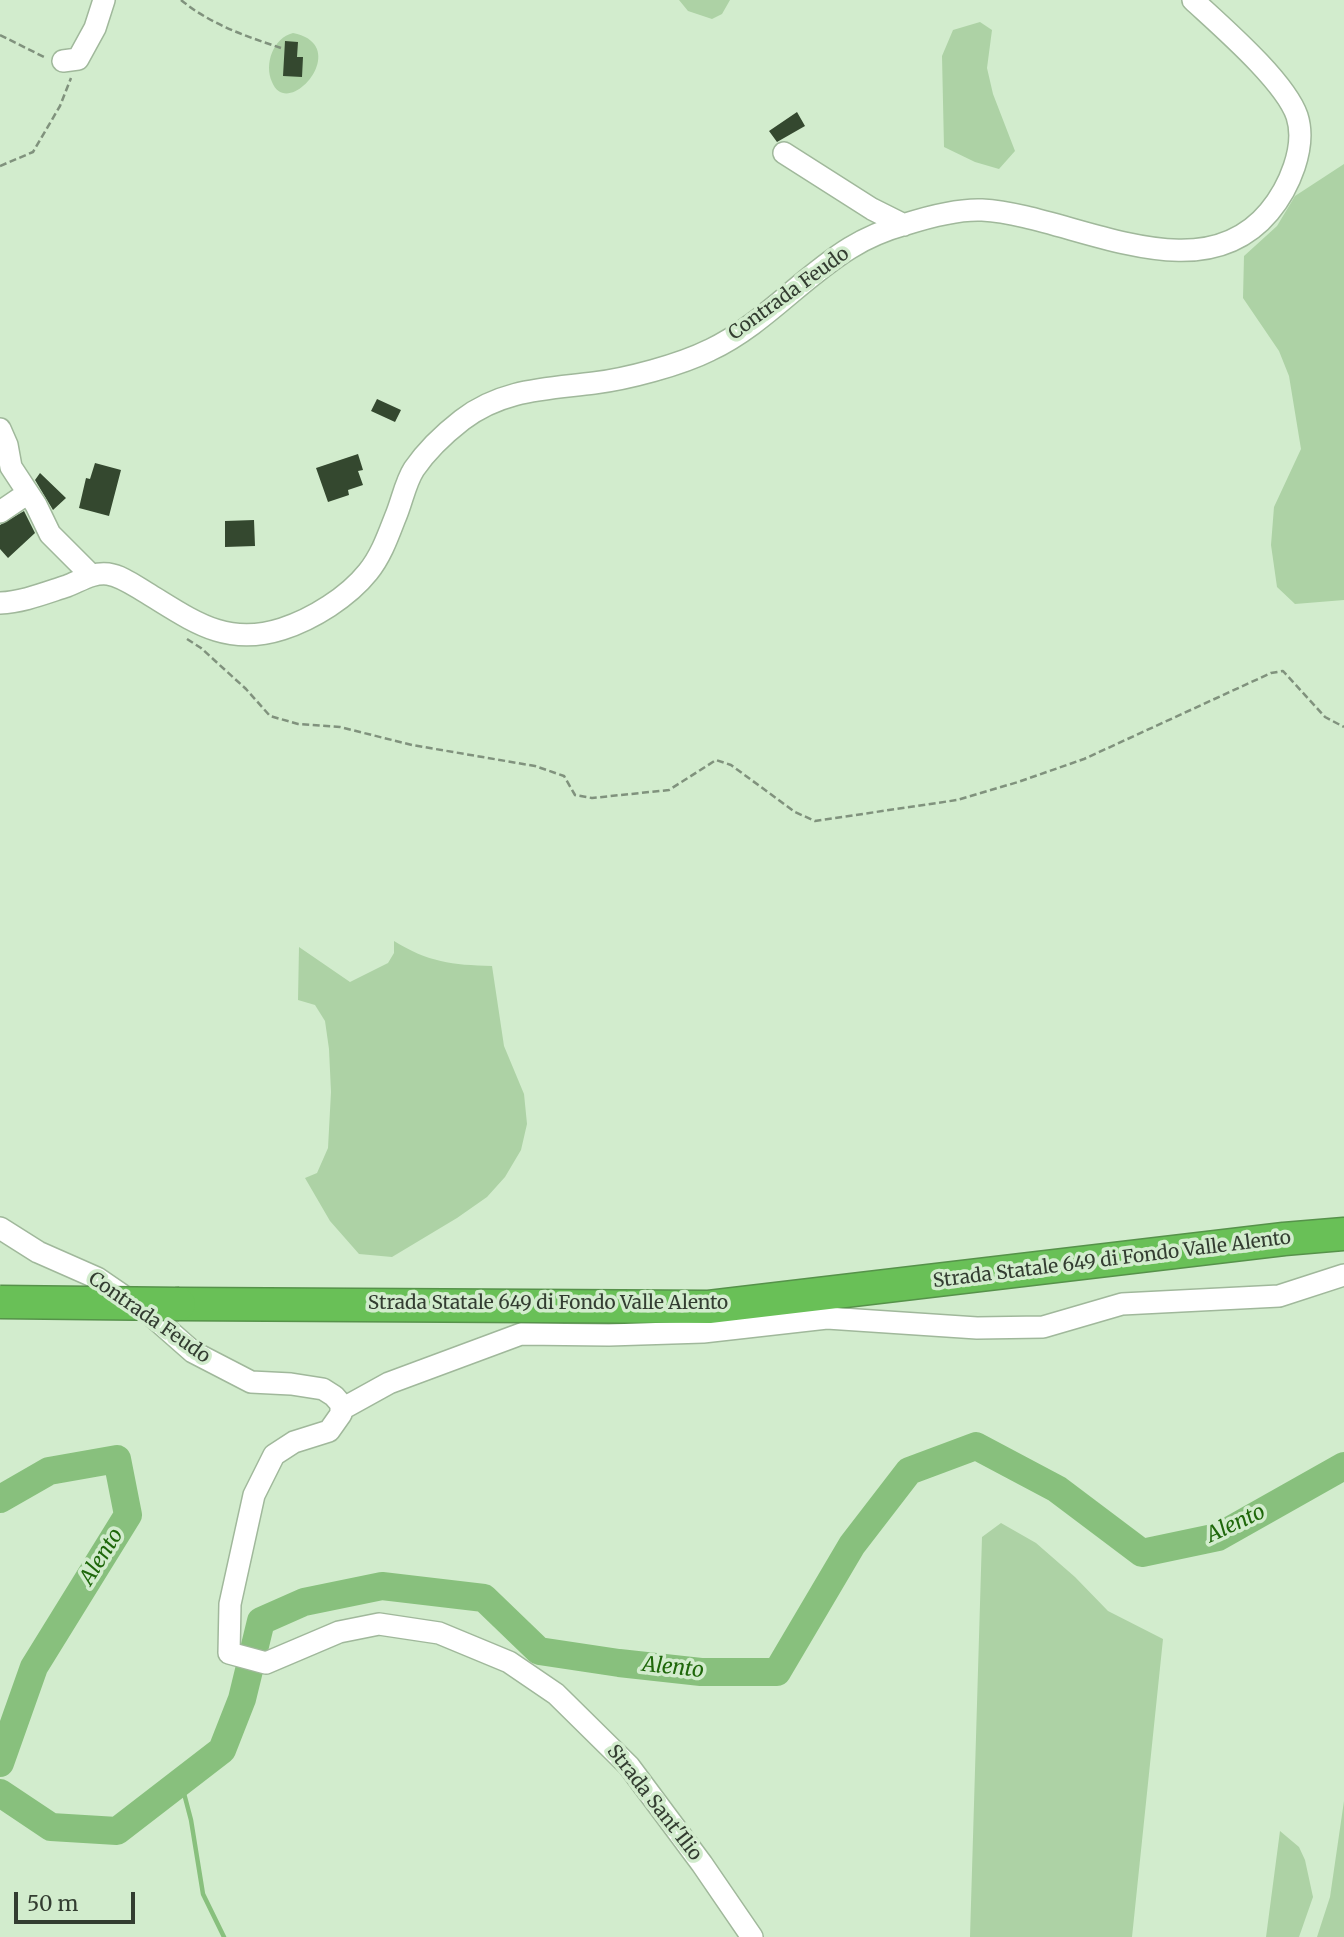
<!DOCTYPE html>
<html>
<head>
<meta charset="utf-8">
<style>
  body { margin:0 }
  #map { position:relative; width:1344px; height:1937px; overflow:hidden; background:#d2eccd; font-family:Merriweather,serif }
  canvas { display:block }
  .scale { position:absolute; left:14px; top:1892px; width:121px; height:32px; box-sizing:border-box; border:4px solid #333d31; border-top:0; padding-left:9px; font-size:21px; line-height:24px; white-space:nowrap; color:#333d31; -webkit-text-stroke:5px #d2eccd; paint-order:stroke }
</style>
</head>
<body>
<div id="map">
<canvas width="1344" height="1937"></canvas>
<div class="scale">50 m</div>
</div>
<script>
const c = document.querySelector('canvas').getContext('2d');
c.lineJoin = 'round';
function paint(path, color) {
  c.fillStyle = color;
  c.fill(path, 'evenodd');
}
function strokePath(path, color, width, dash) {
  c.strokeStyle = color;
  c.lineWidth = width;
  c.lineCap = dash ? 'butt' : 'round';
  c.setLineDash(dash || []);
  c.stroke(path);
}
function label(font, color, halo, rows, align = 'center') {
  c.font = font + ' Merriweather,serif';
  c.lineWidth = 7;
  c.setLineDash([]);
  c.textBaseline = 'middle';
  c.strokeStyle = halo;
  c.fillStyle = color;
  for (const [text, x, y, turn = 0] of rows) {
    c.save();
    c.translate(x, y);
    c.rotate((+turn || 0) * Math.PI / 180);
    c.textAlign = isNaN(turn) ? turn : align;
    if (halo) c.strokeText(text, 0, 0);
    c.fillText(text, 0, 0);
    c.restore();
  }
}
const green = new Path2D(`
  M679 0H730L722 14 712 19 688 11Z
  M980 22 992 30 987 68 993 94 1015 151 999 169 975 162 944 147 942 56 953 30Z
  M293 33C354 45 288 122 272 82 264 64 273 38 293 33Z
  M1344 164V600L1295 604 1277 587 1271 545 1274 507 1301 449 1289 376 1279 351 1243 298 1244 256 1277 226 1295 196Z
  M394 941C428 962 452 965 492 966L504 1046 524 1094 527 1124 521 1150 505 1177 487 1197 457 1218 392 1257 359 1254 330 1221 305 1178 317 1173 328 1148 331 1092 329 1049 325 1021 315 1005 298 1000 299 947 350 982 388 963 394 953Z
  M1001 1523 1036 1543 1075 1577 1108 1611 1163 1639 1132 1937H970L982 1537Z
  M1344 1801V1937H1317L1330 1897Z
  M1280 1831 1299 1847 1305 1860 1313 1897 1299 1937H1266Z`);
const stream = new Path2D(`
  M181 1782 191 1820 203 1894 224 1937`);
const river = new Path2D(`
  M0 1499 49 1471 117 1459 128 1515 34 1667 0 1763
  M0 1793 51 1827 117 1831 222 1750 242 1699 261 1621 304 1602 382 1586 484 1598 539 1651 619 1663 701 1672H777L852 1545 909 1471 976 1446 1057 1489 1142 1553 1218 1537 1344 1466`);
const building = new Path2D(`
  M285 41 298 42 297 57H303L302 77 283 76Z
  M797 112 805 126 777 142 769 131Z
  M377 399 401 410 395 422 371 411Z
  M358 454 363 470 358 471 363 485 348 490 349 495 328 502 316 468Z
  M95 463 121 470 109 516 79 508 86 478 90 479Z
  M40 473 66 498 53 510 35 480Z
  M24 511 35 533 8 558 0 549V525Z
  M254 520 255 546 225 547V521Z`);
const path = new Path2D(`
  M181 0C210 24 245 36 281 48
  M0 35 44 57
  M0 166 33 152 60 106 71 78
  M187 639 201 648 246 689 270 716 298 724 340 727 412 745 535 766 564 776 575 795 592 798 669 790 716 760 731 765 795 812 815 821 957 800 1018 782 1084 759 1271 673 1283 671 1325 717 1344 727`);
const minor = new Path2D(`
  M63 61 78 59 95 28 104 0
  M784 153 872 209 904 225
  M0 429 7 445 11 467 36 505 50 534 91 575
  M0 512 28 493
  M0 603C23 602 45 593 67 586 80 581 93 572 108 574 122 576 135 586 147 593 193 621 226 647 282 629 313 619 348 597 368 572 381 556 388 536 395 518 402 502 405 483 414 469 427 450 444 434 462 420 502 389 547 389 594 383 627 379 680 365 710 350 763 325 801 278 850 248 866 238 888 229 906 224 928 217 959 209 982 210 1071 215 1198 297 1269 212 1289 188 1307 147 1297 116 1285 81 1221 26 1193 0
  M0 1228 38 1252 97 1278 151 1315 193 1352 251 1382 291 1384 323 1389 334 1396 341 1404V1414L329 1431 294 1442 274 1455 254 1495 230 1604 229 1653 266 1663 339 1632 379 1624 439 1633 509 1662 556 1694 629 1766 702 1864 752 1937
  M342 1409 389 1383 521 1334 609 1335 703 1332 827 1318 977 1328 1043 1327 1122 1304 1279 1296 1344 1275`);
const highway = new Path2D(`
  M179 1304 709 1307 1284 1239 1344 1234`);
const highwayBridge = new Path2D(`
  M0 1302 179 1304`);
const streetNames = [
  ["Contrada Feudo",789,294,-36],
  ["Strada Statale 649 di Fondo Valle Alento",1112,1260,-7],
  ["Strada Statale 649 di Fondo Valle Alento",548,1304],
  ["Contrada Feudo",149,1318,35],
  ["Strada Sant'Ilio",654,1803,52]
];
const waterNames = [
  ["Alento",1236,1524,-25],
  ["Alento",102,1557,-58],
  ["Alento",673,1668,6]
];
paint(green, '#add2a5');
strokePath(stream, '#88c07d', 4.5);
strokePath(river, '#88c07d', 28);
paint(building, '#34482f');
strokePath(minor, '#a0b89b', 24);
strokePath(highway, '#56924a', 35);
strokePath(path, '#80927d', 2.5, [7, 3.5]);
strokePath(minor, '#fff', 21);
strokePath(highway, '#69c057', 32);
strokePath(highwayBridge, '#56924a', 35, []);
strokePath(highwayBridge, '#69c057', 32);
label('19px', '#333d31', '#d2eccd', streetNames);
label('italic 21px', '#1e670a', '#d2eccd', waterNames);
</script>
</body>
</html>
